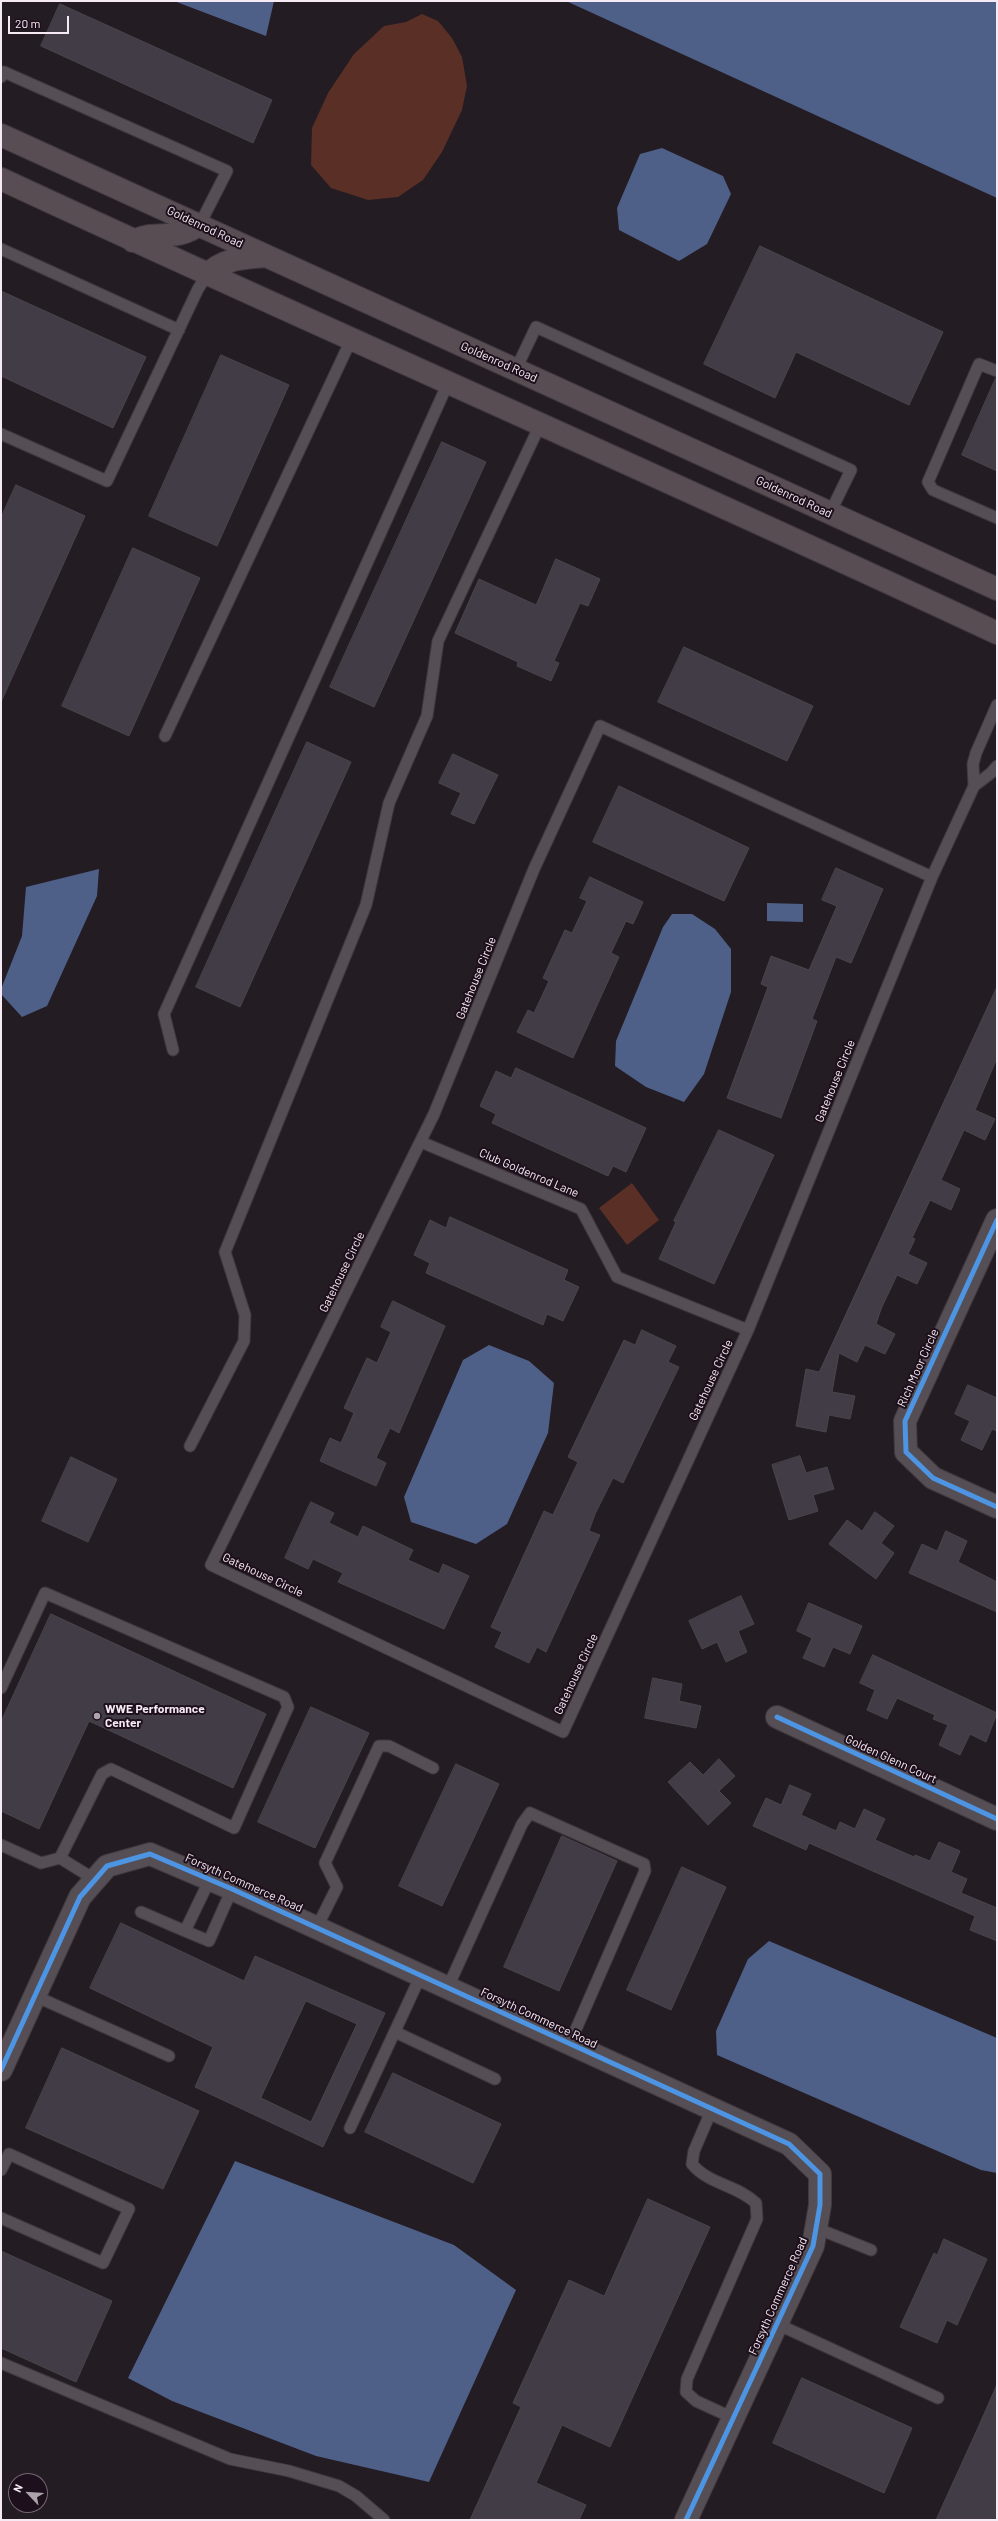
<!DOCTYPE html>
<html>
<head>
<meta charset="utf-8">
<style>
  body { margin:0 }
  #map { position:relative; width:998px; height:2521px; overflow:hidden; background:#241c23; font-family:Barlow,sans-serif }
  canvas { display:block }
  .frame { position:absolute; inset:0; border:2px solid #f6ebf4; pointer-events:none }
  .north { position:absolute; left:8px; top:2473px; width:40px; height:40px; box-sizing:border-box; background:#1e0f1c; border:1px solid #746772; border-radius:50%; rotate:295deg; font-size:11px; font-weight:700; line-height:16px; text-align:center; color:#f6ebf4 }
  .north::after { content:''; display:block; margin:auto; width:14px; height:18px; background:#aca3ab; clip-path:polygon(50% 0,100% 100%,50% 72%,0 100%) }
  .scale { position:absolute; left:8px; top:16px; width:61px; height:18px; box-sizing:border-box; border:2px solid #f6ebf4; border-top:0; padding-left:5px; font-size:12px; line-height:14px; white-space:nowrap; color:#f6ebf4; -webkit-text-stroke:3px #1e0f1c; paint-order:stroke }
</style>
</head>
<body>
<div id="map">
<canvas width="998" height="2521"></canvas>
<div class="frame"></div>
<div class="north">N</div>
<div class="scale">20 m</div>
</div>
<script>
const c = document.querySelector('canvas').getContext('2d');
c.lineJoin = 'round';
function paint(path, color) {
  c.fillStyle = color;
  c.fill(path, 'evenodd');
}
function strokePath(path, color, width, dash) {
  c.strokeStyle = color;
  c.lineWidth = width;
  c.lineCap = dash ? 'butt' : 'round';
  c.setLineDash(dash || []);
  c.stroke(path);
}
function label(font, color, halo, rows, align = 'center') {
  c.font = font + ' Barlow,sans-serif';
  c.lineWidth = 4;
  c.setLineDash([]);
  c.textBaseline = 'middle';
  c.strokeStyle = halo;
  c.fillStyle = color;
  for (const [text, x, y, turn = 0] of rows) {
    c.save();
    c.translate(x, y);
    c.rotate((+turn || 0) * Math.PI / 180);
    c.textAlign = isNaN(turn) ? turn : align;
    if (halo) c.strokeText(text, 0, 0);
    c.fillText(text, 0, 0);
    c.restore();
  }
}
const green = new Path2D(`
  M422 14 438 21 452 38 462 57 467 86 462 110 442 152 423 180 398 197 368 200 331 188 311 165 312 128 328 93 354 54 384 26 406 22Z
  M632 1183 659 1220 627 1245 599 1208Z`);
const water = new Path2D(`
  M174 1H274L266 36Z
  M566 1H997V198Z
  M662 148 723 176 731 194 707 244 679 261 619 230 617 208 640 154Z
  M99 869 97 896 47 1006 22 1017 1 994V989L22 936 26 887Z
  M767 903 803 904V922L767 921Z
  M672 914H692L715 929 731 949V992L704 1074 684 1102 646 1087 615 1066 616 1041 663 927Z
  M489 1345 529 1361 554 1383 548 1433 507 1524 476 1544 411 1522 404 1497 463 1360Z
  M769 1941 997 2038V2173L981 2170 717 2055 716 2031 748 1959Z
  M235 2161 454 2245 516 2290 429 2482 316 2456 172 2401 128 2378Z`);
const building = new Path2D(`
  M60 4 272 100 253 143 41 46Z
  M760 246 943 332 909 405 796 352 775 398 704 364Z
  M1 291 146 357 113 428 1 376Z
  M221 355 289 385 217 546 149 516Z
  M996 378H997V471L962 455Z
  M442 442 486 462 374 707 330 687Z
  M16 485 85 516 1 702V518Z
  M133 548 200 578 129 736 62 706Z
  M556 559 600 579 588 606 580 603 554 661 559 663 551 681 517 666 518 662 455 633 479 579 536 605Z
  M684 647 813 706 787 761 658 702Z
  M307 742 351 762 240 1007 196 987Z
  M453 754 498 775 474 824 451 814 461 793 439 783Z
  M619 786 749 848 724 901 593 842Z
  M836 868 883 889 851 963 836 957 812 1019 817 1021 781 1118 727 1098 768 987 761 984 771 956 809 970 837 906 822 900Z
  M590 877 643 902 633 924 626 921 611 953 619 957 573 1058 517 1032 528 1010 534 1013 549 981 543 978 565 930 572 933 587 901 580 898Z
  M997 987V1058L975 1110 995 1119 985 1140 964 1130 941 1180 960 1189 951 1210 930 1200 912 1238 915 1239 908 1254 927 1263 917 1284 897 1275 881 1309 876 1324 895 1334 885 1354 865 1345 857 1362 839 1353 832 1392 855 1396 850 1419 829 1415 826 1432 796 1426 806 1369 819 1372Z
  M516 1068 646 1128 626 1172 613 1166 608 1176 492 1123 496 1114 480 1106 496 1071 511 1078Z
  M719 1130 774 1155 714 1284 659 1259 676 1222 674 1221Z
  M450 1217 568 1270 564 1280 579 1287 563 1321 547 1314 543 1325 426 1273 430 1263 414 1255 430 1220 446 1228Z
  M393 1301 445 1326 399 1433 390 1428 376 1458 386 1463 376 1486 320 1461 330 1438 341 1443 354 1413 344 1408 367 1358 377 1363 391 1332 381 1327Z
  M642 1330 676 1346 668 1362 679 1367 623 1483 613 1478 595 1514 589 1531 600 1535 546 1652 537 1647 529 1663 495 1647 502 1632 491 1627 544 1511 553 1515 578 1462 568 1457 624 1340 635 1345Z
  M968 1385 997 1398V1431L992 1429 982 1450 961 1440 970 1421 955 1414Z
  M800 1456 806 1473 827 1467 834 1489 813 1495 818 1511 789 1520 772 1465Z
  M71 1457 117 1479 88 1542 42 1521Z
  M311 1502 334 1513 329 1523 358 1537 363 1526 413 1550 408 1560 439 1574 443 1564 469 1576 444 1629 338 1582 343 1573 313 1559 308 1569 285 1558Z
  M875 1512 894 1526 881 1543 894 1553 876 1579 829 1544 847 1520 862 1531Z
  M946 1531 967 1541 958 1562 997 1582V1612L909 1573 922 1544 937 1551Z
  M741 1596 754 1624 738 1631 747 1652 726 1662 717 1642 702 1649 689 1621Z
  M809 1603 862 1626 850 1654 833 1647 824 1667 803 1658 812 1638 797 1631Z
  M51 1614 266 1714 233 1788 89 1721 39 1829 1 1811V1722Z
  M873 1655 997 1713 986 1742 970 1734 960 1755 939 1745 948 1725 933 1719 935 1715 897 1698 887 1719 867 1710 875 1690 860 1683Z
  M653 1678 682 1684 679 1701 701 1706 696 1728 645 1718Z
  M311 1707 369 1733 315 1848 258 1822Z
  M719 1759 735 1776 719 1791 731 1803 708 1825 668 1782 690 1762 703 1775Z
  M456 1764 499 1784 442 1906 399 1886Z
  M790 1785 811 1794 801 1815 836 1831 840 1822 855 1829 864 1809 885 1819 875 1840 914 1857 915 1855 930 1861 939 1842 960 1851 951 1872 967 1879 961 1893 997 1908V1941L970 1930 975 1916 809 1843 806 1850 753 1826 766 1798 781 1805Z
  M562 1836 617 1861 559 1991 504 1967Z
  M682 1867 726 1887 671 2010 627 1990Z
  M121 1923 244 1981 255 1956 385 2013 323 2147 195 2087 213 2047 90 1988ZM306 2001 357 2024 311 2122 261 2098Z
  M62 2048 199 2111 163 2189 26 2128Z
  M393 2073 501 2124 473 2183 365 2132Z
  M648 2199 710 2227 610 2447 562 2425 536 2483 586 2505 579 2520H470L521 2407 513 2403 569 2280 604 2296Z
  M944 2239 987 2259 957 2325 947 2320 937 2343 900 2327 934 2253 937 2255Z
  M1 2251 112 2301 76 2382 1 2348Z
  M802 2378 912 2428 884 2493 773 2443Z
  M997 2385V2520H936L977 2430Z`);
const service = new Path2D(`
  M1 77 4 72 227 171 200 224
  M1 249 179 330
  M516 369 536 327 851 470 830 513
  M997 371 979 364 928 482 933 490 997 518
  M1 434 107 481 198 289 207 275
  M165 736 351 340
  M974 786 991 773 997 766
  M932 877 600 726 534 869 434 1114 211 1565 563 1732 748 1330 932 877 974 786 973 764 976 753 997 705
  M173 1050 164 1014 448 383
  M421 1142 581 1209 617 1277 748 1330
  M190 1446 244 1341 245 1315 225 1252 366 905 389 803 427 716 438 641 540 425
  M1 1688 45 1593 284 1697 288 1707 234 1828 111 1769 102 1774 60 1858
  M1 1845 41 1863 60 1858 94 1879
  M141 1912 185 1931 210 1879
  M317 1927 337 1887 325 1863 379 1746H389L433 1768
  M185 1931 209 1941 232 1889
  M448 1987 522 1824 530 1813 644 1864 645 1871 570 2043
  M35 1996 169 2056
  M395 2032 495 2079
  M712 2109 694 2151 692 2164C708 2184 737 2185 756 2203L757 2219 687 2379 686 2392 696 2401 733 2418
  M350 2128 421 1975
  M1 2170 9 2154 129 2209 103 2263 1 2218
  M816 2228 871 2250
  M777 2324 938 2398
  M1 2363 230 2459 289 2471 339 2486 356 2496 384 2520`);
const minor = new Path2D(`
  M997 1220 905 1421 906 1452 933 1478 997 1507
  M777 1717 997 1819
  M1 2070 80 1897 107 1866 150 1854 232 1889 789 2144 820 2174V2205L813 2246 686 2520`);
const secondary = new Path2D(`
  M1 135 997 589
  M1 179C332 333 666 478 997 633
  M133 241C158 229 174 243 200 224
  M207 275C224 258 243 258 266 256`);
const cycleway = new Path2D(`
  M997 1220 905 1421 906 1452 933 1478 997 1507
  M777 1717 997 1819
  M1 2070 80 1897 107 1866 150 1854 232 1889 789 2144 820 2174V2205L813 2246 686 2520`);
const markers = [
  [97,1716,4,"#aca3ab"]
];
const streetNames = [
  ["Goldenrod Road",205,227,25],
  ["Goldenrod Road",499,362,24],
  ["Goldenrod Road",794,497,25],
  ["Gatehouse Circle",476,978,-68],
  ["Gatehouse Circle",835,1081,-68],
  ["Club Goldenrod Lane",529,1173,23],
  ["Gatehouse Circle",342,1272,-64],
  ["Rich Moor Circle",918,1368,-66],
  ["Gatehouse Circle",711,1380,-65],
  ["Gatehouse Circle",263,1575,25],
  ["Gatehouse Circle",576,1674,-65],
  ["Golden Glenn Court",891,1759,25],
  ["Forsyth Commerce Road",244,1883,24],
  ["Forsyth Commerce Road",539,2018,25],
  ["Forsyth Commerce Road",778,2296,-66]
];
const poiNames = [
  ["WWE Performance",105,1709],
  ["Center",105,1723]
];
paint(green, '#592f26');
paint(water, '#4e5f88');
paint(building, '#423c46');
strokePath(building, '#4a454c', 1);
strokePath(service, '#3f383e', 13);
strokePath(minor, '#3f383e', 24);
strokePath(secondary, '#3f383e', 24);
strokePath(service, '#554e54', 11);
strokePath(minor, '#554e54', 22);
strokePath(secondary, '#574d53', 22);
strokePath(cycleway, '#4d94e3', 5);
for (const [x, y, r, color] of markers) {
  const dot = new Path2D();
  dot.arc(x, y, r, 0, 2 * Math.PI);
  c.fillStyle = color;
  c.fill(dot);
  strokePath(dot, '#1e0f1c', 1.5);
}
label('12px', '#f6ebf4', '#1e0f1c', streetNames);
label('bold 12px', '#f6ebf4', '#1e0f1c', poiNames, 'left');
</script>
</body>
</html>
